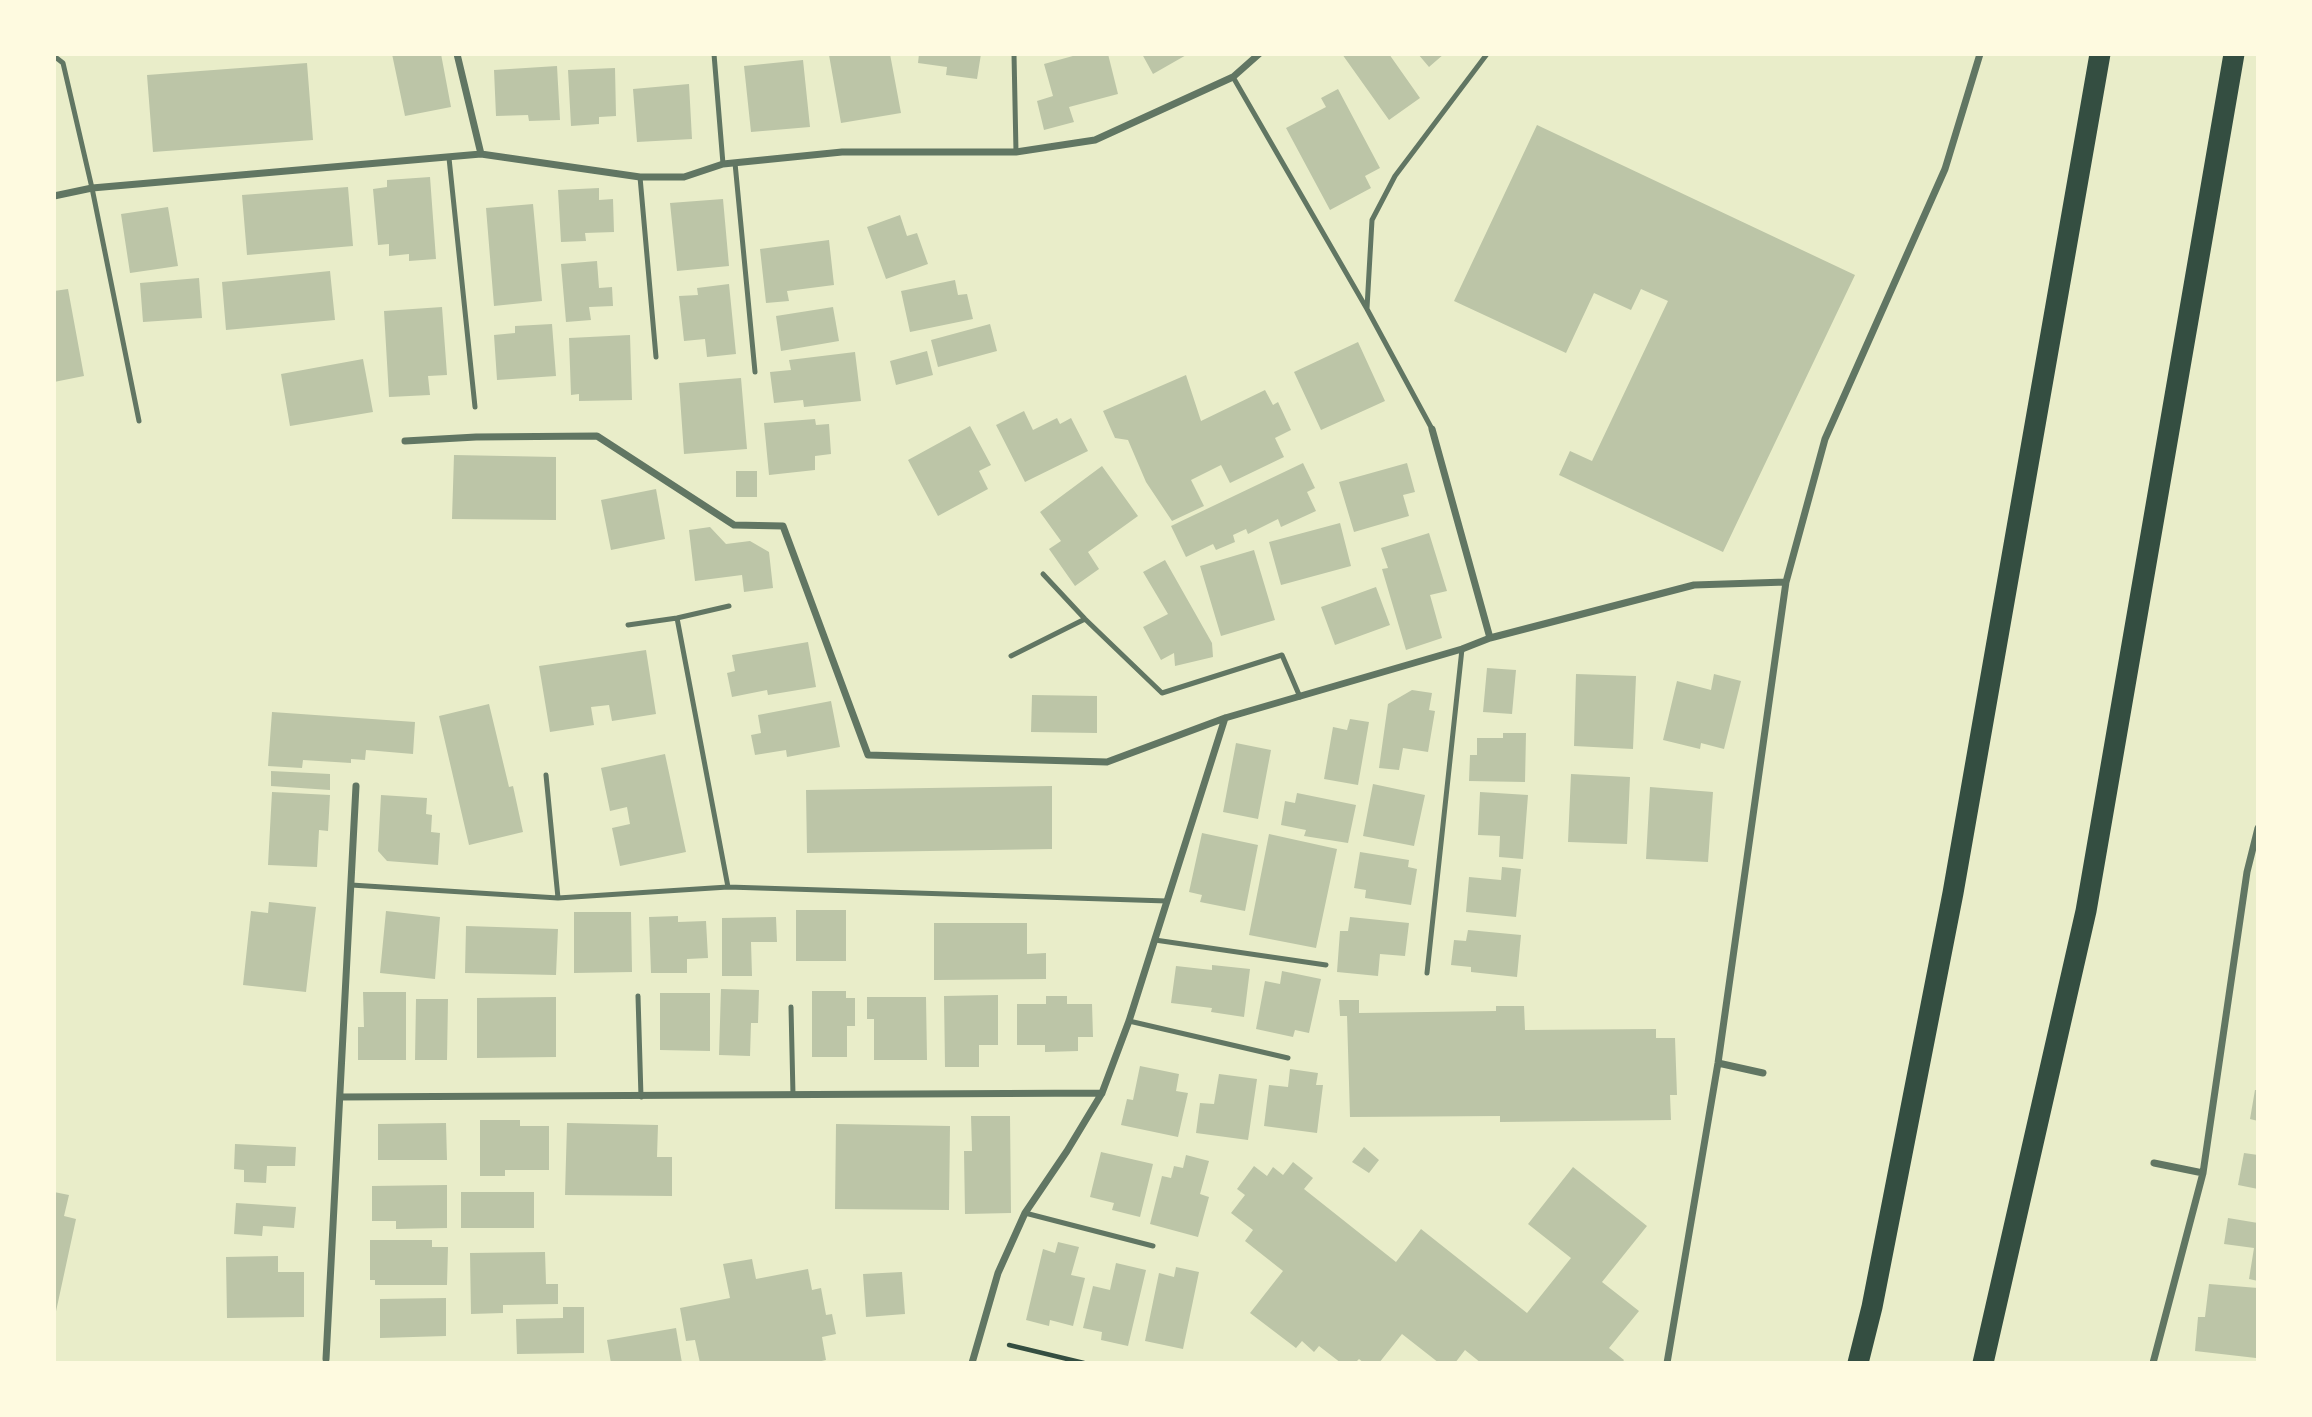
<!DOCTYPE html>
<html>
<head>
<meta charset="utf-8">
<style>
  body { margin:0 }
  #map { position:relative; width:2312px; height:1417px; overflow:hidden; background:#e9edc9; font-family:Lato,sans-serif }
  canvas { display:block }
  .frame { position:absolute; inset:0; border:56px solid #fefae0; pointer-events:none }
</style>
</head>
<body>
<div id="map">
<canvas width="2312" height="1417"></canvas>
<div class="frame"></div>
</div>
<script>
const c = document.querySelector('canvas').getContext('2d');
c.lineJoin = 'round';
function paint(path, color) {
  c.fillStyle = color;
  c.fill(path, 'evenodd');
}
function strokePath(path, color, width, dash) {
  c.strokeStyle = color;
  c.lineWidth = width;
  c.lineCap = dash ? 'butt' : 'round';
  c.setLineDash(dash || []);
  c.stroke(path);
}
const building = new Path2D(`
  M392 54H441L451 107 405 116Z
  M890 54 901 113 841 123 829 55Z
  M919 54H981L977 79 946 75 947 67 918 63Z
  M1080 54H1108L1118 94 1069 107 1074 122 1044 130 1037 101 1053 96 1044 64Z
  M1142 54H1188L1153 74Z
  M1342 54H1389L1420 98 1389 120Z
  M1418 54H1444L1429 67Z
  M803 60 810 127 751 132 744 66Z
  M307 63 313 140 153 152 147 75Z
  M557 66 560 120 529 121 528 115 496 116 494 70Z
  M615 68 616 116 599 117V124L571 126 568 70Z
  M689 84 692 139 637 142 633 89Z
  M1338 89 1380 168 1365 176 1371 188 1330 210 1286 128 1326 107 1321 98Z
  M1537 125 1855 275 1723 552 1559 475 1570 451 1592 461 1668 301 1641 289 1631 310 1594 293 1566 353 1454 301Z
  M430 177 436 259 409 261V254L389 256V244L378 245 373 189 387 187V180Z
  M348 187 353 246 247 255 242 195Z
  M599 188V200L613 199 614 232 585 233 586 241 561 242 558 190Z
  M723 199 729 266 677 271 670 203Z
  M533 204 542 301 494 306 486 208Z
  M168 207 178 266 130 273 121 214Z
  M900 215 907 236 917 233 928 264 886 279 867 227Z
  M829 240 834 285 787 291 789 301 766 303 760 249Z
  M597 261 599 288 612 287 613 306 589 307 591 320 566 322 561 264Z
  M330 271 335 320 226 330 222 282Z
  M199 278 202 318 143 322 140 283Z
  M955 280 958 295 967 294 973 319 910 332 901 291Z
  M729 284 736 354 707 357 705 339 684 341 679 296 698 295 697 288Z
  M68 289 84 376 54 382V291Z
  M442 307 447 375 428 376 430 395 389 397 384 311Z
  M833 307 839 341 781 351 776 316Z
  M552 324 556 376 497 380 494 335 515 333V326Z
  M990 324 997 351 938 367 931 340Z
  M630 335 632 400 579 401V394L571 395 569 338Z
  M1358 342 1385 401 1321 430 1294 372Z
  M927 351 933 375 896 385 890 361Z
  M855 352 861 401 804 407 803 400 774 403 770 372 791 370 789 360Z
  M363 359 373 412 290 426 281 374Z
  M1186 375 1201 421 1265 390 1273 405 1278 402 1291 430 1275 438 1284 457 1230 483 1221 465 1191 480 1204 506 1172 521 1146 482 1128 440 1115 438 1103 411Z
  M741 378 747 449 684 454 679 383Z
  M1024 411 1033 430 1057 418 1060 424 1071 418 1088 451 1025 482 996 425Z
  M815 419 816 425 829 424 831 454 815 456V470L769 475 764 423Z
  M970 426 991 465 979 471 988 489 938 516 908 460Z
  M454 455 556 457V520L452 519Z
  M1303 463 1315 488 1307 492 1316 511 1281 527 1278 519 1248 534 1246 529 1233 535 1235 542 1216 550 1213 544 1186 557 1171 526Z
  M1407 463 1415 492 1403 495 1409 516 1354 532 1339 482Z
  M1102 466 1138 516 1088 552 1099 569 1075 586 1049 549 1061 541 1040 512Z
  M736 471H757V497H736Z
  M656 489 665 539 611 550 601 500Z
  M1340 523 1351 566 1281 585 1269 542Z
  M710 527 726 544 750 541 769 552 773 588 744 592 742 575 695 581 689 530Z
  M1429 533 1447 591 1430 595 1442 638 1406 650 1382 569 1388 568 1381 548Z
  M1254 550 1275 620 1221 636 1200 566Z
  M1165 560 1212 643 1213 657 1175 666 1174 653 1161 660 1143 627 1168 614 1143 572Z
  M1376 587 1390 625 1335 645 1321 607Z
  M808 642 816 687 768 695 767 690 732 697 727 673 735 671 732 655Z
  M646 650 656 714 612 721 609 705 591 707 594 725 550 732 539 666Z
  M1487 668 1516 670 1512 714 1483 712Z
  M1576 674 1636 676 1633 749 1574 746Z
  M1714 674 1741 681 1724 749 1701 743 1700 749 1663 740 1677 681 1711 690Z
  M1412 690 1432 693 1429 710 1435 711 1428 752 1403 748 1399 770 1379 768 1388 704Z
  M1032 695 1097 696V733L1031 732Z
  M831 701 840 747 787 757 786 750 755 755 751 735 761 733 758 715Z
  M489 704 509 787 513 786 523 832 469 845 439 716Z
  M272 712 415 722 413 754 366 750 365 760 351 759V763L303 760 302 768 268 766Z
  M1350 719 1369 722 1358 785 1324 779 1333 727 1347 730Z
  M1503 733H1526L1525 782 1469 781 1470 755H1477V738H1503Z
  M1236 743 1271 750 1258 819 1223 812Z
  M665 754 686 852 620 866 612 828 630 824 627 807 610 811 601 768Z
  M271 771 330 774V790L271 786Z
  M1571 774 1630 777 1627 844 1568 842Z
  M1373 784 1425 795 1414 846 1363 836Z
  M1052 786V849L807 853 806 790Z
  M1650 787 1713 792 1708 862 1646 859Z
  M272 792 330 795 328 831 319 830 317 867 268 865Z
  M1480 792 1528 795 1523 859 1499 857 1500 836 1478 835Z
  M1297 793 1356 805 1348 843 1304 836 1306 830 1281 825 1285 801 1295 803Z
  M381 795 427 798 426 814 432 815 431 832 440 833 438 865 387 861 378 851Z
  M1202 833 1258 845 1245 911 1200 902 1202 895 1189 892Z
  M1269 834 1337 849 1316 948 1249 935Z
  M1360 852 1409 860 1408 867 1417 869 1411 905 1365 898 1366 890 1354 888Z
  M1502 867 1521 869 1516 917 1466 912 1469 877 1501 880Z
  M269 902 316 907 306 992 243 985 251 911 268 913Z
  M796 910H846V961H796Z
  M386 911 440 917 435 979 380 973Z
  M574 912H631L632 972 574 973Z
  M678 916V922L706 921 708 958 687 959V973H651L649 917Z
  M776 917 777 942H751L752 976H722V918Z
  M1350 917 1409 923 1405 956 1380 954 1378 976 1337 972 1340 931H1348Z
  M934 923H1027V954L1046 953V979L934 980Z
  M466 926 558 929 556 975 465 973Z
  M1468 930 1521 935 1517 977 1471 972V967L1451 965 1454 940 1466 941Z
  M1212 965 1250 969 1244 1017 1211 1012 1212 1008 1171 1003 1176 966 1212 970Z
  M1282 971 1321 979 1309 1033 1295 1030 1293 1037 1256 1029 1265 981 1280 984Z
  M721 989 759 990 758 1023H751L750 1056 719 1055Z
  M812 991H846V998H855V1026H847V1057H812Z
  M363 992H406V1060H358V1027H364Z
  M660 993H710V1051L660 1050Z
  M998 995V1045H979V1067H945L944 996Z
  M1046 996H1067V1004H1092L1093 1037H1078V1051L1045 1052V1045H1017V1004H1046Z
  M556 997V1057L477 1058V998Z
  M867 997H926L927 1060H874V1019H867Z
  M416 999H448L447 1060H415Z
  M1339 1000H1359V1013L1496 1011V1006H1524L1525 1030 1656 1029V1038H1675L1677 1095H1670L1671 1120 1500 1122V1116L1350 1117 1347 1016H1340Z
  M1140 1066 1179 1074 1176 1091 1188 1093 1178 1137 1121 1125 1127 1099 1133 1100Z
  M1290 1069 1318 1073 1316 1085H1323L1317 1133 1264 1126 1269 1085 1288 1087Z
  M1219 1074 1257 1079 1248 1140 1196 1133 1200 1103 1214 1104Z
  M2255 1090H2258V1121L2250 1119Z
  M971 1116H1010L1011 1213 965 1214 964 1151H972Z
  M480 1120H520V1126H549V1170H505V1176H480Z
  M446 1123 447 1160H378V1124Z
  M567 1123 658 1125 657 1157H672V1196L565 1195Z
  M836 1124 950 1126 949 1210 835 1209Z
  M235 1144 296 1147 295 1166H267L266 1183 244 1182V1170L234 1169Z
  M1364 1147 1379 1160 1369 1173 1352 1162Z
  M1101 1152 1153 1164 1140 1217 1112 1210 1114 1203 1090 1197Z
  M2244 1153 2258 1155V1189L2238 1185Z
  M1186 1155 1209 1161 1200 1194 1209 1197 1198 1237 1150 1224 1162 1176 1171 1178 1174 1166 1183 1168Z
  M1293 1162 1313 1178 1304 1189 1396 1262 1421 1229 1527 1313 1571 1258 1528 1224 1573 1167 1647 1226 1602 1282 1639 1311 1609 1348 1624 1360 1622 1363H1481L1465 1350 1455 1363H1439L1402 1334 1379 1363H1364L1359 1359 1355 1363H1341L1319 1346 1314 1352 1302 1341 1296 1348 1250 1313 1283 1271 1245 1241 1253 1230 1231 1213 1245 1195 1237 1189 1254 1166 1267 1176 1273 1167 1283 1175Z
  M447 1185V1228L396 1229V1221H372V1186Z
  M54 1192 69 1195 64 1216 76 1219 55 1316Z
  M461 1192H534V1228H461Z
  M236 1203 296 1207 294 1228 263 1226 262 1236 234 1234Z
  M2228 1218 2258 1223V1281L2249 1279 2254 1248 2224 1244Z
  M370 1240H432V1247H448L447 1285H375V1280H370Z
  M1058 1242 1079 1247 1071 1275 1085 1278 1073 1326 1050 1320 1049 1326 1026 1320 1043 1249 1055 1253Z
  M545 1252 546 1284H558V1304L503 1305V1313L471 1314 470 1253Z
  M278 1256V1272H304V1317L227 1318 226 1257Z
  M752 1259 756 1279 808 1269 812 1290 821 1288 826 1315 832 1314 836 1334 822 1337 826 1360 813 1363H700L695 1340 686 1341 680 1308 730 1298 723 1264Z
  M1116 1263 1146 1270 1128 1346 1101 1340 1102 1332 1083 1328 1093 1286 1110 1290Z
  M1176 1267 1199 1272 1183 1349 1145 1341 1159 1273 1174 1277Z
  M902 1272 905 1314 866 1317 863 1274Z
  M2209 1284 2258 1288 2256 1358 2195 1351 2198 1317H2205Z
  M446 1298V1336L380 1338V1299Z
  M563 1307H584V1353L517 1354 516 1319 563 1318Z
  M676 1328 682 1363H611L607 1340Z`);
const path = new Path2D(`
  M1009 1345 1084 1363`);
const service = new Path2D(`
  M714 54 723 164
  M1014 54 1016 152
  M54 56 63 63 92 188 139 421
  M1233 77 1367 309 1432 429
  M449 158 475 407
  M735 163 755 372
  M640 177 656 357
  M1367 308 1372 220 1395 176 1487 54
  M1043 574 1085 619 1162 693 1282 655 1300 697
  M677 618 728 887
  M628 625 677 618 729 606
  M1011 656 1085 619
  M546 775 558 898
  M351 885 558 898 728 887 1167 901
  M1155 940 1326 965
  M1427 973 1462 649
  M638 996 641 1097
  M791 1007 793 1095
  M1129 1021 1288 1058
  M1025 1213 1153 1246`);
const minor = new Path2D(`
  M457 54 481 154
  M54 196 92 188 481 154 640 177H684L723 164 842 152H1016L1095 140 1233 77 1259 54
  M1432 429 1490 638
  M405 441 476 437 597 436 734 525 783 526 868 755 1107 762 1225 718 1462 649 1490 638 1694 585 1786 582
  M1718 1063 1763 1073
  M340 1097 1102 1093
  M2154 1163 2203 1173
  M326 1359 356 786
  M972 1363 998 1273 1025 1213 1067 1151 1102 1093 1129 1021 1225 718
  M1667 1363 1718 1063 1786 582 1825 439 1945 169 1980 54
  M2153 1363 2203 1173 2247 872 2258 828`);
const motorway = new Path2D(`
  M1858 1363 1872 1307 1953 893 2100 54
  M1983 1363 2086 911 2234 54`);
paint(building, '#bcc5a7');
strokePath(path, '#344e41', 4.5);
strokePath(service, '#617663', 5);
strokePath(minor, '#617663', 7);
strokePath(motorway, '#344e41', 21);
</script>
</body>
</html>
